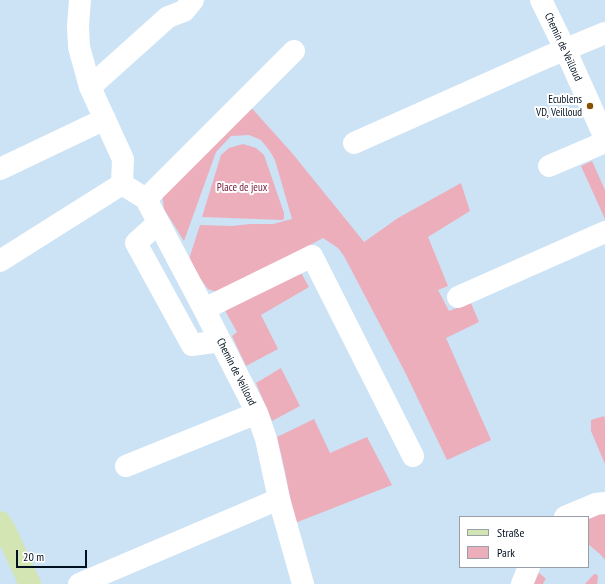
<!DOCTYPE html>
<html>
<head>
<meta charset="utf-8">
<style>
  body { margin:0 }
  #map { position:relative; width:605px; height:584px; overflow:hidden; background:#cce2f5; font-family:"PT Sans Narrow",sans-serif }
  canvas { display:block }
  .legend { position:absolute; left:459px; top:516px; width:130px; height:52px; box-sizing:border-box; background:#fff; border:1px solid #999fa6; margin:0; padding:5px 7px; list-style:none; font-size:12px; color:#001020 }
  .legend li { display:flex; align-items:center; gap:8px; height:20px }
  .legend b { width:20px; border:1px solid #999fa6 }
  .scale { position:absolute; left:16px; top:550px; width:71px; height:18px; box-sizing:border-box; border:2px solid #001020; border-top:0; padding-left:5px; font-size:12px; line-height:14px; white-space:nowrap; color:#001020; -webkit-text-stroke:3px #fff; paint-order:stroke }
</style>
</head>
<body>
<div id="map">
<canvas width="605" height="584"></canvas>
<ul class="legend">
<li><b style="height:5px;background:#d3e5b3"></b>Straße</li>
<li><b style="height:11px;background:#edaebb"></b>Park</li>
</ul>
<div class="scale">20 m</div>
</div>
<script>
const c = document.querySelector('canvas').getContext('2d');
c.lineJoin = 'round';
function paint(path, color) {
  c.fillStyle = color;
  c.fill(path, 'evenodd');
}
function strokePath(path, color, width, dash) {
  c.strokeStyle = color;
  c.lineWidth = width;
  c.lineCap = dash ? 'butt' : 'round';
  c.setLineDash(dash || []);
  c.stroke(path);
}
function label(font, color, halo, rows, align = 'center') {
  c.font = font + ' "PT Sans Narrow",sans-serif';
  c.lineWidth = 4;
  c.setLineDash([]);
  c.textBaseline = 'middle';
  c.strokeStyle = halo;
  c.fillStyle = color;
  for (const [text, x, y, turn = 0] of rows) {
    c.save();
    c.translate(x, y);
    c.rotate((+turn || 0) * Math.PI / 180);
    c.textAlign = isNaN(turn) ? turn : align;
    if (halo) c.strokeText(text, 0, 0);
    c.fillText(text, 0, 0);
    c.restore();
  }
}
const green = new Path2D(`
  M248 104 292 153 364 242 398 218 461 183 470 211 428 237 448 286 438 290 449 311 471 303 479 322 446 338 491 440 447 460 406 374 344 256 338 248 323 238 219 293 208 289 188 262 200 225 232 226 250 224H273L292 219 275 160 269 150 261 140 249 135 231 136 216 152 184 241 164 209 162 193Z
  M243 144 256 148 264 155 284 213V218L283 220 202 217 221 155 229 148Z
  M592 161 605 190V219L581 166Z
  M300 271 309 287 261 315 278 349 246 366 232 336 237 332 223 307Z
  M281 368 300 406 272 421 256 383Z
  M604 416 605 419V464L591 431V420Z
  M314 419 330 453 367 437 392 485 295 523 285 471 277 437Z
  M605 511V560L601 555 588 544V517Z
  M537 571 546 579 543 583 544 584H533Z
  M594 574H596L598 576 597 584H585Z`);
const minor = new Path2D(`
  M80 0 78 26 79 47 90 87 123 159 122 184
  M541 0 565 49 605 138
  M90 87 168 17 184 11 193 0
  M354 143 547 57 605 33
  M549 166 605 142
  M0 169 105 119
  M122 184 146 199 204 309 257 413 266 439 279 499 303 584
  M146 199 294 51
  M158 223 136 243 192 345 220 341
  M0 261 122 184
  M458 297 605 232
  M204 309 312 256 413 456
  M126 466 257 413
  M565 517 596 504 605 503
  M79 584 279 499
  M522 584 529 567`);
const major = new Path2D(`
  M0 522 5 530 30 584`);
const markers = [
  [590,106,4,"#885003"]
];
const streetNames = [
  ["Chemin de Veilloud",563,47,65],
  ["Chemin de Veilloud",236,372,63]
];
const poiNames = [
  ["Ecublens",582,100],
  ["VD, Veilloud",582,113]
];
const parkNames = [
  ["Place de jeux",242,188]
];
paint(green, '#edaebb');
strokePath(minor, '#fff', 22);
strokePath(major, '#d3e5b3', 22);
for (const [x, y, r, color] of markers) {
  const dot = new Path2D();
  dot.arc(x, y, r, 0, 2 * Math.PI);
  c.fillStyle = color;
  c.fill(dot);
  strokePath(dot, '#fff', 1.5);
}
label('11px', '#001020', '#fff', streetNames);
label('11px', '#001020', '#fff', poiNames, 'right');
label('11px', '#741838', '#fff', parkNames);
</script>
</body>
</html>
